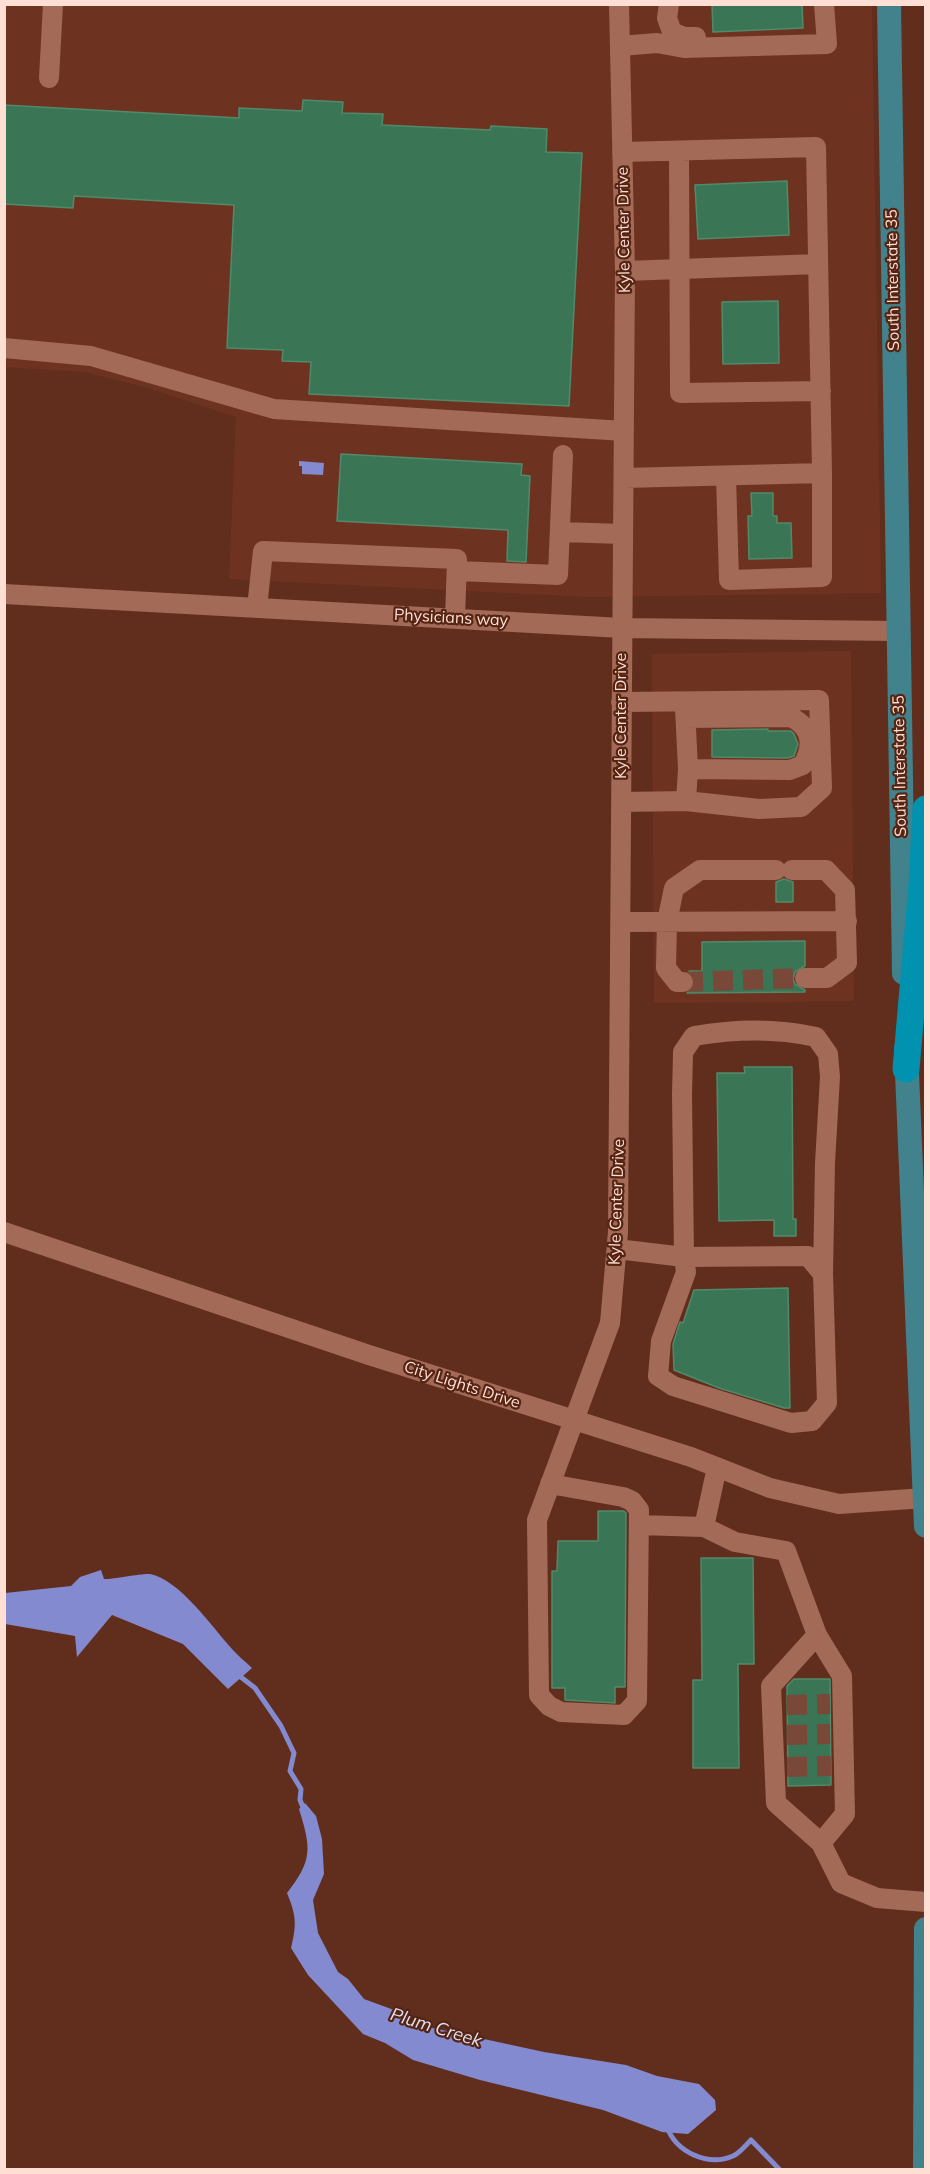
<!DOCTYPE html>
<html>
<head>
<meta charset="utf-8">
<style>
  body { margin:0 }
  #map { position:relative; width:930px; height:2174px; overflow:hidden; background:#612e1d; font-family:Mulish,sans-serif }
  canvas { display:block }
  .frame { position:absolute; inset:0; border:6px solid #ffded3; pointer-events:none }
</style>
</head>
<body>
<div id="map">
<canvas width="930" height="2174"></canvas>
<div class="frame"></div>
</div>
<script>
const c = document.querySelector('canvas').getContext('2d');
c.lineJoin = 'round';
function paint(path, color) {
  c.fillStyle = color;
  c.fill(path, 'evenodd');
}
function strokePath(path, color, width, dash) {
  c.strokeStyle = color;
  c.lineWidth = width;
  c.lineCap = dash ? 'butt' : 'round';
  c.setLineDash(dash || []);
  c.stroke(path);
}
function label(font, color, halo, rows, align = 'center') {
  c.font = font + ' Mulish,sans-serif';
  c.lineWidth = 4.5;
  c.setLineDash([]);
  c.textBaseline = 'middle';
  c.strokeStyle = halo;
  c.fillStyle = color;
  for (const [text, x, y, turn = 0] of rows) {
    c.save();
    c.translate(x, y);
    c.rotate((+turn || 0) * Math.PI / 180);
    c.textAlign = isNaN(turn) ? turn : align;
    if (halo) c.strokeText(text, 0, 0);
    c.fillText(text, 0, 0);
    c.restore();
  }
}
const built = new Path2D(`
  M4 5H872L881 593 588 597 229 579 236 417 145 387 85 372 5 367Z
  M851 651 854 1001 654 1003 652 654Z`);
const water = new Path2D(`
  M299 461 324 463 323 475 302 474V466H299Z
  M101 1570 104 1579C115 1579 143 1573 150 1574 180 1580 212 1627 232 1649 238 1656 246 1662 252 1668L228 1689 183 1644 112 1615 77 1657 75 1636 5 1624V1593L71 1586 80 1577Z
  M305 1803 316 1816 322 1839 324 1874 313 1900 318 1933 338 1972 348 1979 364 1999 394 2010 410 2026 433 2028 544 2052 626 2065 657 2076 699 2084 715 2100 716 2110 688 2134 662 2132 603 2110 480 2080 413 2060 385 2043 363 2034 308 1975 291 1948C297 1924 296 1915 287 1893 313 1860 311 1848 299 1809Z`);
const stream = new Path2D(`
  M237 1674 255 1688 281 1726 294 1753 290 1771 301 1789 300 1800 305 1812
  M667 2127C676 2152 708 2167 733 2156 740 2153 745 2146 751 2140L780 2170`);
const building = new Path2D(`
  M712 4H802L803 28 713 32Z
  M303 100 343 102 342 113 383 114 382 125 490 130 491 126 547 129 546 152 582 153 569 406 309 394 311 362 282 361 283 350 227 348 234 205 74 196 73 208 4 204V105L239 118V108L302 111Z
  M787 181 789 235 698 239 695 185Z
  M778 301 779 363 723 364 722 302Z
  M341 454 522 464 521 475 530 476 526 562 507 561 508 530 337 521Z
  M751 493H773V516H777V523H791L792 558 749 559 748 516H752Z
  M768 729V731H791L794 734 798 744 794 756 788 758 712 757V730Z
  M784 879 793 882V902H776V882Z
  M805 941V966L795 972 793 979 795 984 805 990V992L687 993 693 988 695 983 694 977 689 971H702V942Z
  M744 1067H792L793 1219H796V1236H774V1220L719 1221 717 1073H745Z
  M788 1288 790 1408H784L719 1388 674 1370 673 1344 680 1322 683 1323 694 1290Z
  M598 1511H624L626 1513 625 1687H615V1703L565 1700V1688H552V1571H557L558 1541H598Z
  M701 1558H753L754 1664H738L739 1768H693V1680H702Z
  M794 1679H830L831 1785 788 1786 787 1686Z`);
const minorTunnel = new Path2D(`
  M683 982 805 978
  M787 1705 830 1704
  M787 1735 830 1734
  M787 1767 831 1766`);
const minor = new Path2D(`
  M669 4 667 18 672 32 684 37H696
  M620 46 657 43 684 48 827 44 824 4
  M49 78 53 4
  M679 151 680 393 821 391
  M622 152 816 147 822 473 624 478
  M625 271 818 264
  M4 348 91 356 274 409 624 431
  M726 476 729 580 822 577V473
  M561 532 623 534
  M457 571 558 575 563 455
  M4 594 622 628 898 631
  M257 608 263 551 457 559 455 619
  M685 708 688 769 686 801
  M686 718 791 717C812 728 814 745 803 765L790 770 688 769
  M621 802 686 801 759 809 801 807 822 788 819 700 621 702
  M792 870H826L845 890 847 963 827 978H805
  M620 922 847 921
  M683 982H677L666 968 667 922 674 888 700 870H776
  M4 1232 369 1355 691 1457 770 1488 839 1504 925 1498
  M617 1249 684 1257 686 1272 661 1341 658 1376 673 1386 791 1423 812 1421 827 1403 823 1274 808 1256 684 1257 682 1095 683 1052 694 1036C735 1029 776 1028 816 1037L828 1054 830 1077 825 1163 823 1274
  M717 1467 704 1527 735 1542 786 1551 817 1635 842 1676 845 1814 821 1843
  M550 1484 623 1497 632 1501 639 1510 637 1701 624 1715 561 1712 549 1706 539 1695 537 1520 610 1323 618 1232 625 271 619 4
  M639 1525 704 1527
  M817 1635 771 1686 776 1803 821 1843 841 1883 877 1898 926 1902`);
const major = new Path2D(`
  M889 4 904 973
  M906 1049 926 1526
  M925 2170 926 1929`);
const highway = new Path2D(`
  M906 1069 922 885 926 809`);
const streetNames = [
  ["Kyle Center Drive",624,230,-91],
  ["South Interstate 35",893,280,-91],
  ["Physicians way",451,618,3],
  ["Kyle Center Drive",621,716,-90],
  ["South Interstate 35",900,766,-91],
  ["Kyle Center Drive",617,1202,-88],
  ["City Lights Drive",462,1385,18]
];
const waterNames = [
  ["Plum Creek",436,2028,17]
];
paint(built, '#6e3320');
paint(water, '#838ad0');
strokePath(stream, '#838ad0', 5);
paint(building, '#3a7556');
strokePath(building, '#508a6a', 1.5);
strokePath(minorTunnel, '#794838', 20, [20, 10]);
strokePath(minor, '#a36a57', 20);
strokePath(major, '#42828c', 24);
strokePath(highway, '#0192af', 27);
label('16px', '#ffded3', '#552413', streetNames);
label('italic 18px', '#dde0f3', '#552413', waterNames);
</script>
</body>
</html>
